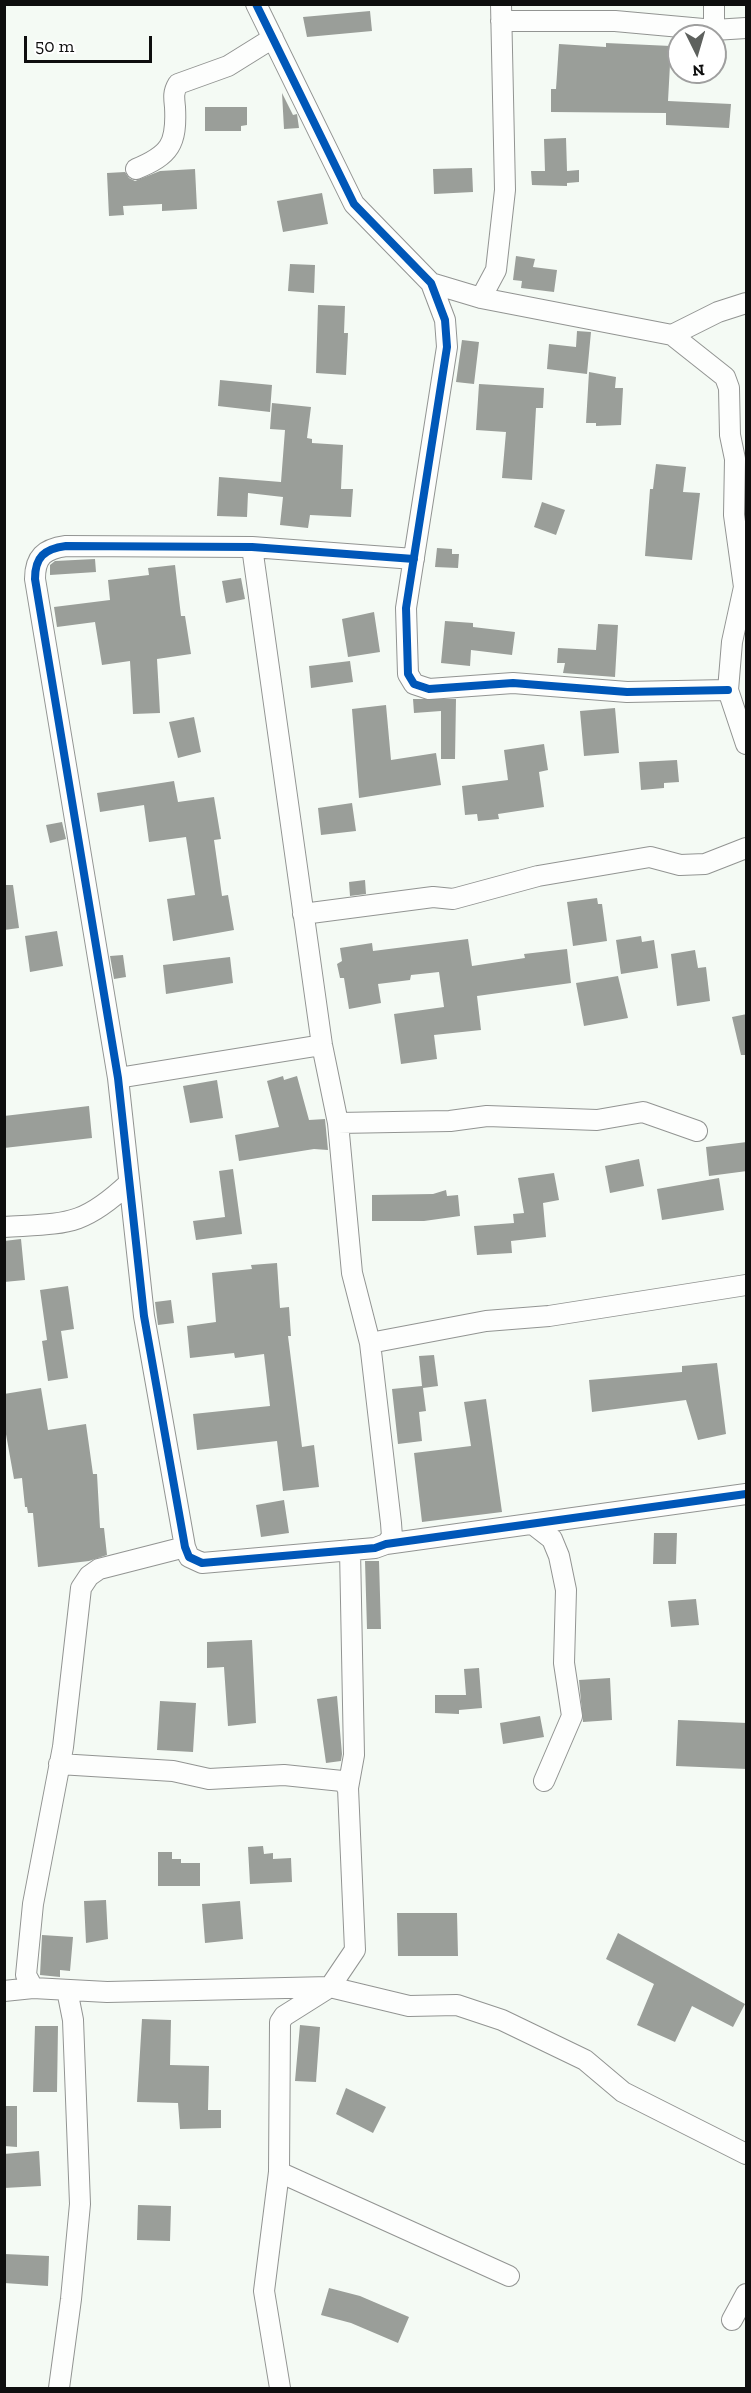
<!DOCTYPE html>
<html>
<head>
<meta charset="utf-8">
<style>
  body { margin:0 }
  #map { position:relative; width:751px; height:2393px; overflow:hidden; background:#f4faf4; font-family:"Zilla Slab",serif }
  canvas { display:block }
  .frame { position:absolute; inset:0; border:6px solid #0e0e0e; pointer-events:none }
  .north { position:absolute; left:667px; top:24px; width:60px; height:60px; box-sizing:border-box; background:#fff; border:2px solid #9f9f9f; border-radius:50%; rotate:175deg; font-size:16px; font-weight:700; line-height:24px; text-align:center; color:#0e0e0e }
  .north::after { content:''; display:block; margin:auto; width:21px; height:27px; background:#5e615e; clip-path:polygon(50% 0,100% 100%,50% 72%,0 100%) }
  .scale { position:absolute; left:24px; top:36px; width:128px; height:27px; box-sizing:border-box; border:3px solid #0e0e0e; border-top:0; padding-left:8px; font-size:18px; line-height:21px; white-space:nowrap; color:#0e0e0e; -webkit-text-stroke:4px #fff; paint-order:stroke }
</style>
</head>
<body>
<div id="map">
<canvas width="751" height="2393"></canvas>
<div class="frame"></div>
<div class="north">N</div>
<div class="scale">50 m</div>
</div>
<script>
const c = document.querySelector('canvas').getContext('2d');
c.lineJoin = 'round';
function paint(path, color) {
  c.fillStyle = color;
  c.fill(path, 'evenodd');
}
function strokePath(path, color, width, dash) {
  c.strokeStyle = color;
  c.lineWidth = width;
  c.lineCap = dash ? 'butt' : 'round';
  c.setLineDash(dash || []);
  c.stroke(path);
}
const building = new Path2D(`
  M370 11 372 31 307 37 303 17Z
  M606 43 671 46 668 101 731 104 729 128 666 125V113L551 112V89H556L559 44 606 47Z
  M282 93 293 115 297 114 299 128 284 129Z
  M205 107H247V125L241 126V131H205Z
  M566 138 567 171 579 170V182L567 183V186L532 185 531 171H545L544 139Z
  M472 168 473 192 434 194 433 169Z
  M195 169 197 209 162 211V204L123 206 124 215 109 216 107 173 125 172 129 178 135 181 160 171Z
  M322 193 328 224 283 232 277 201Z
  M516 256 535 259 533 267 557 270 554 292 521 288 522 281 513 280Z
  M290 264 315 265 314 293 288 291Z
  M318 305 345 306 344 333H348L346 375 316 373Z
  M577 331 591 332 587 374 547 369 549 344 576 347Z
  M462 340 479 342 474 384 456 382Z
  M589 372 616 377 615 388H623L621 425 596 426V423H586Z
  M220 380 272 385 270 412 218 406Z
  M479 384 544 388 543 408H536L532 480 502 478 506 432 476 430Z
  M272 403 311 407 307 438 312 439V443L343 445 341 489H353L351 517 310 515 308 528 280 525 283 497 248 493 247 517 217 516 219 477 281 482 285 430 270 429Z
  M656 464 686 467 683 492 700 493 692 560 645 556 650 489H653Z
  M542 502 565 510 556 535 534 527Z
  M437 548 452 549V554H459L458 568 435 567Z
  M95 559 96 572 50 575V565L55 561Z
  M175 565 181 616H185L191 654 157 659 160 713 133 714 130 661 102 665 95 622 57 627 54 607 110 600 108 580 149 575 148 568Z
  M241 578 245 599 226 603 222 581Z
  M374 612 380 652 348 657 342 619Z
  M445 621 473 623V627L515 632 512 655 471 650 470 666 441 663Z
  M598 624 618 625 615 677 563 673 565 663H557L558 648 596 650Z
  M350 661 353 682 311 688 309 666Z
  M413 699H456L455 759H441V711L414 713Z
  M386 705 391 760 436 753 441 785 359 798 352 709Z
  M615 708 619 753 584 756 580 711Z
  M194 717 201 752 178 758 169 722Z
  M544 744 548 770 539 772 544 807 498 814 499 819 478 821 477 814 465 815 462 786 508 780 504 750Z
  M677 760 679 782 664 783V788L641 790 639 762Z
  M174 781 178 802 214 797 221 839 214 840 222 896 228 895 234 930 173 941 167 899 195 895 186 837 149 842 144 805 100 812 97 793Z
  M352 803 356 831 321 835 318 808Z
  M62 822 66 839 50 843 46 825Z
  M365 880 366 894 350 896 349 882Z
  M4 885H13L19 928 4 930Z
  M597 898 598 904H602L607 941 573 946 567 902Z
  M57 931 63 966 30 972 25 936Z
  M641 936 642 942 654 940 658 968 621 974 616 940Z
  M468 939 472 966 525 958 524 954 567 949 571 983 477 996 481 1030 434 1035 437 1059 401 1064 394 1014 444 1007 439 972 411 975 410 980 378 984 381 1003 349 1009 344 978H340L337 964 342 961 340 948 372 943 373 951Z
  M695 950 698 968 706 967 710 1001 677 1006 671 954Z
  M123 955 126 977 114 979 110 956Z
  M230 957 233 983 166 994 163 965Z
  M618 976 628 1018 584 1026 576 983Z
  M747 1014V1055H741L732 1017Z
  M283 1076 284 1080 297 1076 309 1120 325 1119 328 1150 314 1149 239 1161 235 1135 279 1127 267 1081Z
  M217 1080 223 1118 190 1123 183 1086Z
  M89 1106 92 1138 4 1148V1116Z
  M747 1142V1171L709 1176 706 1147Z
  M639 1159 644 1186 610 1193 605 1166Z
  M233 1169 242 1234 196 1240 193 1221 225 1217 219 1171Z
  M554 1173 559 1200 543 1203 546 1237 511 1241 512 1253 477 1255 474 1226 514 1223 513 1214 524 1213 518 1178Z
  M719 1178 724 1210 662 1220 657 1189Z
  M446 1190 447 1196 458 1195 460 1216 424 1221H372V1195L433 1194Z
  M21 1239 25 1280 4 1282V1241Z
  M277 1263 280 1308 289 1307 291 1336H288L302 1447 314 1445 319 1487 283 1491 277 1441 197 1450 193 1414 270 1406 264 1354 235 1358 234 1353 190 1358 187 1326 216 1322 212 1273 252 1269 251 1265Z
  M68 1286 74 1329 61 1331 68 1378 48 1381 42 1341 47 1340 40 1290Z
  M171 1300 174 1323 158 1325 155 1302Z
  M434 1355 438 1386 423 1388 426 1411 419 1412 422 1441 398 1444 392 1389 422 1386 419 1356Z
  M717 1363 726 1434 698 1440 686 1400 592 1412 589 1380 682 1372V1366Z
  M41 1388 48 1430 86 1424 93 1474H97L100 1528H104L107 1555 89 1561 38 1567 33 1513H28L27 1507H25L22 1478 14 1479 4 1423V1394Z
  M486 1399 502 1512 422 1522 414 1453 471 1446 464 1402Z
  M284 1500 289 1533 261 1537 256 1505Z
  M654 1533H677L676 1564H653Z
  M365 1561H379L381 1629H367Z
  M696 1599 699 1625 671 1627 668 1601Z
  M252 1640 256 1723 228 1726 224 1667 207 1668V1642Z
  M479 1668 482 1708 459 1710V1714L435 1713V1695H466L464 1669Z
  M610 1678 612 1720 583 1722 579 1680Z
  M337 1696 342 1754 341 1761 326 1763 317 1699Z
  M160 1701 196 1703 193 1752 157 1750Z
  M540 1716 544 1737 503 1744 500 1723Z
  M678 1720 747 1723V1769L676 1766Z
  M263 1846 264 1854 273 1853V1859L291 1858 292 1882 250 1884 248 1847Z
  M158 1852H172V1859H181V1863H200V1886H158Z
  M106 1900 108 1939 86 1943 84 1901Z
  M240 1901 243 1939 205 1943 202 1904Z
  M397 1913H457L458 1956H398Z
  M618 1933 745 2004 733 2027 692 2006 675 2042 637 2025 654 1984 606 1959Z
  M42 1935 73 1937 70 1971 60 1970V1977L40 1975Z
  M142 2019 171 2020 170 2065 209 2066 208 2110H221V2128L180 2129 178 2103 137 2102Z
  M300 2025 320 2027 316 2082 295 2081Z
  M35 2026H58L57 2092H33Z
  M346 2088 386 2107 373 2133 336 2114Z
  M4 2106H17V2147L4 2146Z
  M39 2151 41 2186 4 2188V2154Z
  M138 2205 171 2206 170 2241 137 2240Z
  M4 2254 49 2256 48 2286 4 2283Z
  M329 2288 360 2296 409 2317 398 2343 351 2323 321 2315Z`);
const street = new Path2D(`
  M256 4 354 204 431 283 445 320 447 347 406 608 408 674 414 684 429 689 513 683 627 692 728 690
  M714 4V30
  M501 21H615L714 30 746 28
  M136 169C170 155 177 144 175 107 174 98 173 92 178 84L228 66 273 38
  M431 283 481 298 672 335 725 377 729 388 730 435 735 459 734 515 744 587 732 642 728 690 746 744
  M481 298 496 270 505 190 501 4
  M672 335 718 312 746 303
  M252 547 322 1045 338 1123 352 1273 370 1343 391 1523 392 1537 386 1544
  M414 559 252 547 66 546C44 549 35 557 35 579L118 1078 144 1316 185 1547 189 1557 202 1563 375 1548 386 1544 746 1494
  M303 914 433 897 453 899 538 876 650 857 680 865 705 864 746 848
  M118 1078 322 1045
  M338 1123 450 1121 487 1116 597 1120 643 1112 697 1131
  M4 1227C67 1223 82 1227 129 1183
  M370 1343 486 1321 549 1316 746 1285
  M534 1525 552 1539 559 1556 566 1590 564 1663 572 1716 544 1781
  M59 1764 173 1771 209 1779 284 1775 342 1781 348 1788 355 1950 330 1987 284 2016 280 2022 279 2172 264 2291 280 2388
  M348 1788 354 1755 350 1550
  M33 1988 26 1975 33 1904 63 1747 81 1588 89 1576 99 1569 185 1547
  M4 1991 33 1988 107 1992 330 1987 409 2006 457 2005 502 2020 585 2060 623 2092 746 2154
  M279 2172 509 2276
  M732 2320 746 2294
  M59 2388 71 2299 80 2204 73 2020 67 1990`);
const cycleway = new Path2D(`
  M256 4 354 204 431 283 445 320 447 347 406 608 408 674 414 684 429 689 513 683 627 692 728 690
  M414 559 252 547 66 546C44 549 35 557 35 579L118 1078 144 1316 185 1547 189 1557 202 1563 375 1548 386 1544 746 1494`);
paint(building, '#9a9e99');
strokePath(street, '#929492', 22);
strokePath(street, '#fdfefd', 20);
strokePath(cycleway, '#0057b8', 8);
</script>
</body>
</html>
